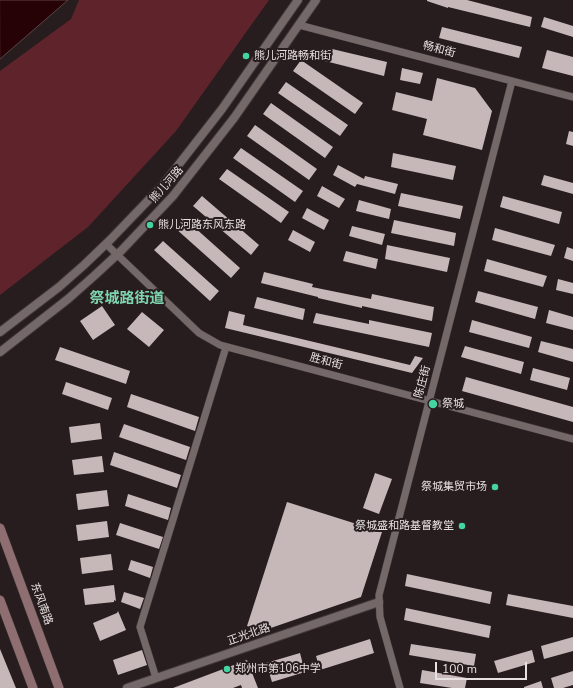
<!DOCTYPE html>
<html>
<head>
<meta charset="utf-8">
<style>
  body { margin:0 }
  #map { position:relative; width:573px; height:688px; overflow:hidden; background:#281d1e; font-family:"Nunito Sans",sans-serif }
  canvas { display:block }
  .scale { position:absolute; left:435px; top:662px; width:92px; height:18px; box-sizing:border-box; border:2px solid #e8e1e1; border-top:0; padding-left:5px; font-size:12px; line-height:14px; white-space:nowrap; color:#e8e1e1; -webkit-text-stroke:3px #281d1e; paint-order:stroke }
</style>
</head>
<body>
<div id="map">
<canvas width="573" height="688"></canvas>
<div class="scale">100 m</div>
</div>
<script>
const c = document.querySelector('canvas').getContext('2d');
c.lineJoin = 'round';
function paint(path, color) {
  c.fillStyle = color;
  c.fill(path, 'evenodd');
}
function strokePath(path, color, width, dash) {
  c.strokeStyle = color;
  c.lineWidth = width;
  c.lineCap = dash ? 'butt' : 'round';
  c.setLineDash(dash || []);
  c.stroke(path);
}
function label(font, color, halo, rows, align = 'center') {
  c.font = font + ' "Nunito Sans","Noto Sans SC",sans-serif';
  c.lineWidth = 4;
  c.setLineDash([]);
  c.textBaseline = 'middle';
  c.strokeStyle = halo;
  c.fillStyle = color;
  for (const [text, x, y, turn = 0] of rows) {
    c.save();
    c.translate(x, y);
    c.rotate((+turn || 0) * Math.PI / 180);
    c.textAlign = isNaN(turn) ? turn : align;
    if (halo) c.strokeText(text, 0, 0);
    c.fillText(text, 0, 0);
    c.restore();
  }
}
const green = new Path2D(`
  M79 0H269L176 131 88 227 0 295V71L71 19Z`);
const water = new Path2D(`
  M0 0H68L0 59Z`);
const building = new Path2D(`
  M427 0H467L532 17 530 27 448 7V8L427 1Z
  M544 17 573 26V37L541 27Z
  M442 27 522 47 519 58 439 38Z
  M328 48 387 62 384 76 325 61Z
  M547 50 573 57V76L542 68Z
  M301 60 363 103 355 114 293 71Z
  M402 68 423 73 420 84 400 80Z
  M437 78 475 88 492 111 482 150 423 135 427 119 392 110 396 92 432 101Z
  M286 82 348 125 340 136 278 93Z
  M271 103 333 147 325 158 263 114Z
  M255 125 317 169 309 180 247 136Z
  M569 131 573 132V146L566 144Z
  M241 148 303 191 295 202 233 158Z
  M393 153 456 166 453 180 391 167Z
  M338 165 364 179 365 176 398 184 395 194 357 184 355 187 333 175Z
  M227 169 289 212 281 223 219 179Z
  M544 175 573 183V194L541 185Z
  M322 186 345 199 339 208 317 196Z
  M401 193 463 206 460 219 398 206Z
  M202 196 259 245 251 255 193 206Z
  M503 196 562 212 559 224 500 207Z
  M359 200 391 209 389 219 356 211Z
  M307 208 329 220 324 230 302 218Z
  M184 218 240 268 231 278 175 228Z
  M394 220 456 233 454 246 391 233Z
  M352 226 385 234 382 245 349 236Z
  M495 228 555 245 551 256 492 240Z
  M293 230 315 242 310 252 288 240Z
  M163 241 219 291 210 301 154 250Z
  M387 245 450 258 447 272 385 259Z
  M567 247 573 249V261L564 258Z
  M346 251 378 259 376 269 343 261Z
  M487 259 547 276 543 287 484 271Z
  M264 272 313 284 312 287 371 299 372 294 434 307 432 321 362 306V308L318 298V297L261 283Z
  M558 279 573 283V294L556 290Z
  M478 291 538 307 535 319 475 302Z
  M257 297 305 309 303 320 254 308Z
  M102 306 115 325 93 340 80 321Z
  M549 310 573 317V330L546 323Z
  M229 311 245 315 243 325 410 365 415 356 423 358 412 373 225 328Z
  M142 312 164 330 149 347 127 329Z
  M316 313 369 324V320L432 333 429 347 313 323Z
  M472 320 532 337 529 348 469 332Z
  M541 341 573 349V362L538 352Z
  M465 346 524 362 521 374 461 357Z
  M60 347 130 371 126 384 55 360Z
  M533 368 570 378 567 390 530 380Z
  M466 377 573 407V422L462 391Z
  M66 382 112 398 108 410 62 394Z
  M131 394 199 417 195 431 127 407Z
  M100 423 102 439 71 443 69 427Z
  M124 424 190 447 186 460 119 437Z
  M114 452 181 475 177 488 110 465Z
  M102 456 104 472 74 475 72 460Z
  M375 473 392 479 379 514 363 508Z
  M107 490 109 506 78 510 76 494Z
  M128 494 171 508 168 520 125 506Z
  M287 502 382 532 361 597 262 631 247 626Z
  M107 521 109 537 78 541 76 525Z
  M120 523 163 537 159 549 116 535Z
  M111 554 113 570 82 574 80 558Z
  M131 560 153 567 150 578 128 570Z
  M407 574 492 592 490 604 405 586Z
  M114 585 116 601 114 600V602L85 605 83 589Z
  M124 592 144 598 140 609 121 602Z
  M508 594 573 606V618L506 605Z
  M406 608 491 626 489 638 404 620Z
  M118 611 126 630 100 641 93 623 117 613Z
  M573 637V651L544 659 541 646Z
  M370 639 374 653 320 670 316 656Z
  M411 644 476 654 474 666 409 655Z
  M0 649 16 688H0Z
  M142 650 147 665 118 675 113 660Z
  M532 650 535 662 498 673 494 661Z
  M300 653 305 672 272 682 266 663Z
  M247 660 258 688H242L241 685 233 688H173Z
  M422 670 467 678 465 688H452L420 683Z
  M573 671V685L563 688H554L551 678Z
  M541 681 543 688H524V687Z`);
const minor = new Path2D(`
  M299 25 573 97
  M106 244 199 333 220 345 573 439
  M156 678 140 627 226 347
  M400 688 380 617 379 595 512 81`);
const tertiary = new Path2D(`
  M0 332 59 287 84 265 110 240 162 186 222 109 298 0
  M0 352 68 299 94 276 121 251 173 196 234 118 316 0
  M127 688 379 602`);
const secondary = new Path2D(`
  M0 528 59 688
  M0 600 33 688`);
const markers = [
  [246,56,4,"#43d4a0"],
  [150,225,4,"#43d4a0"],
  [433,404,5,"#43d4a0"],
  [495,487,4,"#43d4a0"],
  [462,526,4,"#43d4a0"],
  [227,669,4,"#43d4a0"]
];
const streetNames = [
  ["畅和街",439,50,15],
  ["熊儿河路",167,185,-49],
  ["胜和街",326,362,15],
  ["陈庄街",423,382,-75],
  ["东风南路",41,604,70],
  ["正光北路",249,635,-19]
];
const poiNames = [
  ["熊儿河路畅和街",254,56],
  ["熊儿河路东风东路",158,225],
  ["祭城",442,404],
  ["祭城集贸市场",487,487,"right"],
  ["祭城盛和路基督教堂",454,526,"right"],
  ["郑州市第106中学",235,669]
];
const districtNames = [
  ["祭城路街道",127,299]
];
paint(green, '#5f232b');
paint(water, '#260106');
strokePath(water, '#604448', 1);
paint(building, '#c6b7b8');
strokePath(minor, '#403738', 8);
strokePath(tertiary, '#403738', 10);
strokePath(secondary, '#403738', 10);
strokePath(minor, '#756869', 7);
strokePath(tertiary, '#756869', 8);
strokePath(secondary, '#8f6e71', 9);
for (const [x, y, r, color] of markers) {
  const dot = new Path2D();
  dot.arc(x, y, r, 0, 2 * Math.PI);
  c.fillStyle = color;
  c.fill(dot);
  strokePath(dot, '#281d1e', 1.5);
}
label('11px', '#e8e1e1', '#281d1e', streetNames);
label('11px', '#e8e1e1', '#281d1e', poiNames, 'left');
label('bold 15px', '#7ed4af', '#281d1e', districtNames);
</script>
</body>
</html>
